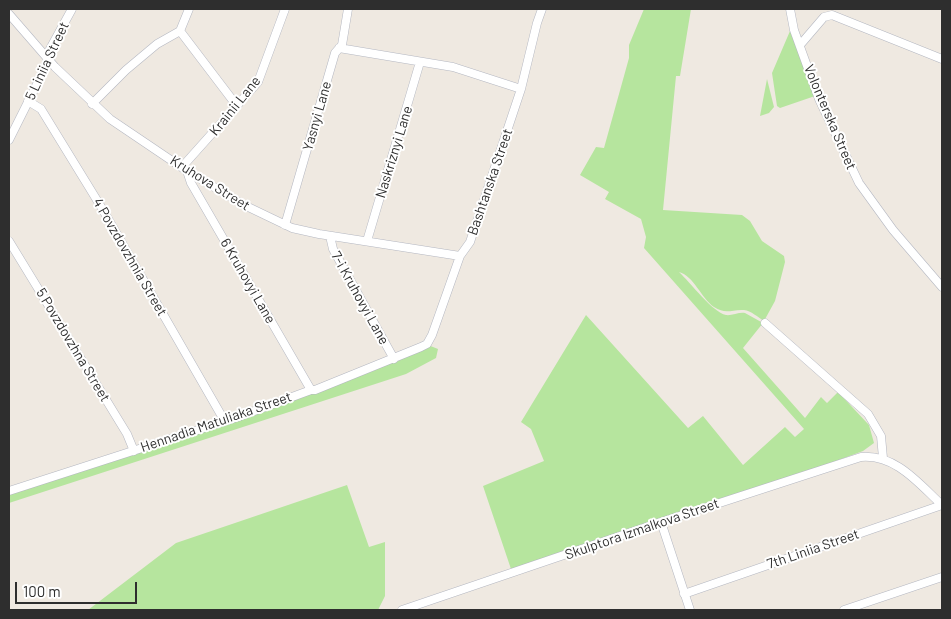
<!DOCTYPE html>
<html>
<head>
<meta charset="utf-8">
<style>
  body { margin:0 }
  #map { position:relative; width:951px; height:619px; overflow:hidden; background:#efe9e1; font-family:Barlow,sans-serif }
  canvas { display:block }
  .frame { position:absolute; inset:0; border:10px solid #2e2e2e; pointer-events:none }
  .scale { position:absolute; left:15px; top:582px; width:122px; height:22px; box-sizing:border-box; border:2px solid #2e2e2e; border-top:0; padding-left:6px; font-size:15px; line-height:18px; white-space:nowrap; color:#2e2e2e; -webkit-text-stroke:4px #fff; paint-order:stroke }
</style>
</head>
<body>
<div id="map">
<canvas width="951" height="619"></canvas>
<div class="frame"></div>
<div class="scale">100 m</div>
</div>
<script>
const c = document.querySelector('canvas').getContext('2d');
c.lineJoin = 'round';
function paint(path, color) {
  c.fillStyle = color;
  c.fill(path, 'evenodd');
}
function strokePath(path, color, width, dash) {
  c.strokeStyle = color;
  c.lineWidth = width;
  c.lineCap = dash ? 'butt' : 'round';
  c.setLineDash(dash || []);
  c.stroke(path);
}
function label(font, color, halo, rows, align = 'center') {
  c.font = font + ' Barlow,sans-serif';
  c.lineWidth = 4;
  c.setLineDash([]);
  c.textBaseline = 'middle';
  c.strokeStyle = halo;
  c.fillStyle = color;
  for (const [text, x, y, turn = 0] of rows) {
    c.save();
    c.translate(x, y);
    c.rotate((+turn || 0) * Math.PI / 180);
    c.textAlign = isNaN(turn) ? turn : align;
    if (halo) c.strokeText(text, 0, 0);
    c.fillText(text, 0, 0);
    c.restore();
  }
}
const green = new Path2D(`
  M644 9H691L680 76H676L663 210 742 215 750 221 762 241 784 256 785 262 775 301 764 321C758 317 751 311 744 310 732 309 726 315 714 307 701 298 694 276 679 272 691 283 712 312 726 315 731 316 739 312 745 313L763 323 743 348 805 418 821 397 827 403 838 392 869 425 874 443 863 451 828 464 511 569 483 486 544 461 531 429 521 422 586 315 688 428 703 416 743 465 785 427 795 437 804 429 644 248 646 237 641 219 605 199 609 192 580 175 596 147 604 148 629 58V45Z
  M790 31 815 96 780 108 777 106 772 73Z
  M767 79 774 107 769 113 760 116Z
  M428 345 438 349 436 358 406 374 9 503V495L400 360Z
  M347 485 369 547 385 542V596L378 610H88L176 543Z`);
const minor = new Path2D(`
  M790 9 794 30 819 99 859 183 893 230 942 287
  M9 14 55 67 110 119 187 171 244 205 292 228 319 234 460 256
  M180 31 237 106
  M800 45 824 17 832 15 942 59
  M339 48 453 67 521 89
  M28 101 41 109 103 210 224 420
  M92 104 126 70 157 44 180 31 189 9
  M9 140 46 66 50 49 72 9
  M182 167 258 82 285 9
  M187 171 191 183 311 390
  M285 225 335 53 342 45 348 9
  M330 236 333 249 394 359
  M9 241 127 434 134 451
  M367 241 420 62
  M765 323 868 414 881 436 883 458
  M9 491 238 417 311 390H315L421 347 427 344 432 335 460 256 470 242 521 89 537 23 542 9
  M661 522 690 610
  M684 594 942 505
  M402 610 661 522 861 457C896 454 919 484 942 505
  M844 610 942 577`);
const streetNames = [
  ["5 Liniia Street",47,61,-65],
  ["Krainii Lane",235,106,-51],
  ["Yasnyi Lane",317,116,-74],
  ["Volonterska Street",830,117,67],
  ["Naskriznyi Lane",394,152,-73],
  ["Bashtanska Street",490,182,-71],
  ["Kruhova Street",210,183,32],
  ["4 Povzdovzhnia Street",130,257,60],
  ["6 Kruhovyi Lane",248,281,60],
  ["7-i Kruhovyi Lane",360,298,61],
  ["5 Povzdovzhna Street",73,345,59],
  ["Hennadia Matuliaka Street",216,422,-19],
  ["Skulptora Izmalkova Street",642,529,-19],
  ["7th Liniia Street",813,549,-19]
];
paint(green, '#b6e59e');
strokePath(minor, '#b4b7c1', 9);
strokePath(minor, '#fff', 8);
label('14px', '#2e2e2e', '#fff', streetNames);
</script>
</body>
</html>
